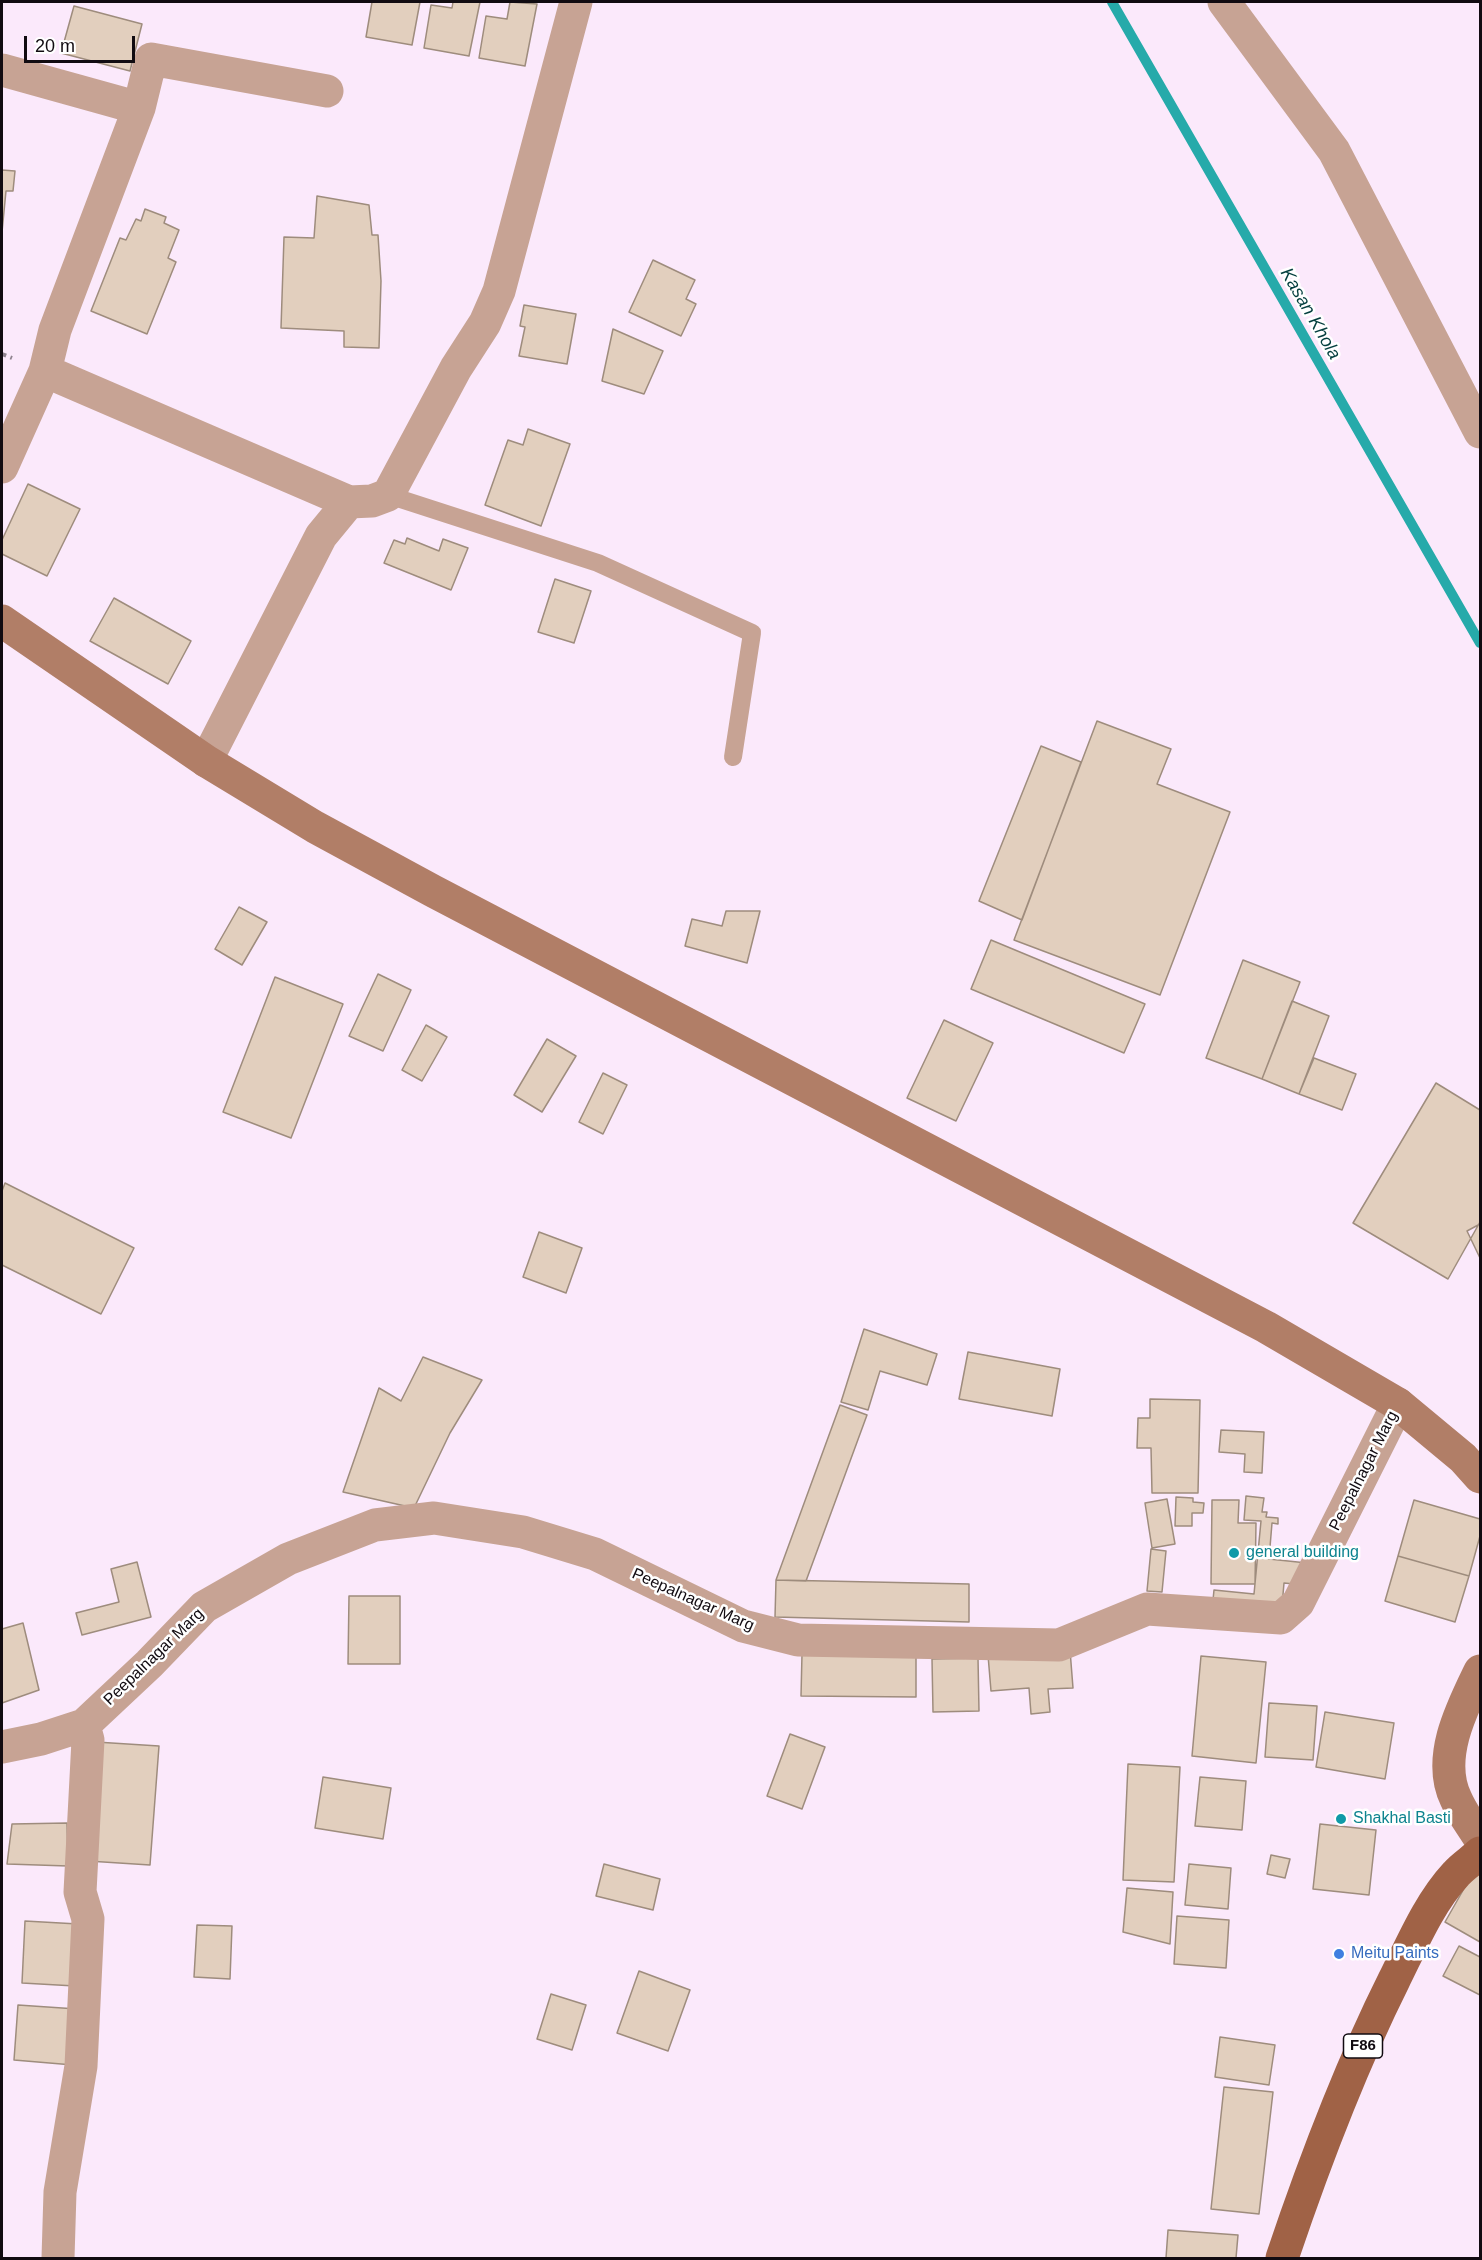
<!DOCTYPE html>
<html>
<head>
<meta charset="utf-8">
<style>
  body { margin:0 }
  #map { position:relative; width:1482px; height:2260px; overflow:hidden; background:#fbe9fb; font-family:Arial,sans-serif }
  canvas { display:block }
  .frame { position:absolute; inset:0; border:3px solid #110b11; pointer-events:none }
  .scale { position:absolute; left:24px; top:36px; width:111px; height:27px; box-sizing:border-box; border:3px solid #110b11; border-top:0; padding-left:8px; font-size:18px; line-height:21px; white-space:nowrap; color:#110b11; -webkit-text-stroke:4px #fff; paint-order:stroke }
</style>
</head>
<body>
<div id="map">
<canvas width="1482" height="2260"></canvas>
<div class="frame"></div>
<div class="scale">20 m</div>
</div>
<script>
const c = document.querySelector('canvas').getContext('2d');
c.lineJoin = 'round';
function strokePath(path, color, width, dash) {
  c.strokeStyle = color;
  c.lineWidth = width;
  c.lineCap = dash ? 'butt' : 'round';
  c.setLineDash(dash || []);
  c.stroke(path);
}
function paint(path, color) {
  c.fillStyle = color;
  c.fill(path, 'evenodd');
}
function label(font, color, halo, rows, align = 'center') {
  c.font = font + ' Arial,sans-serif';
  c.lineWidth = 5;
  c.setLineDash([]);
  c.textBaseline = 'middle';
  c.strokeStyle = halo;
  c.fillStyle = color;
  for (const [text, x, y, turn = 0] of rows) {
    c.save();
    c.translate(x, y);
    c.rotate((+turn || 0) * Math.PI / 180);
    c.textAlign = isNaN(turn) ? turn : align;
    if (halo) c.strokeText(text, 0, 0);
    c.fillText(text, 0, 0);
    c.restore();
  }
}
const stream = new Path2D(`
  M1112 2 1480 643`);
const building = new Path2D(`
  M372 2H420L412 45 366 37Z
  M453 2H480L469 56 424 48 431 5 452 8Z
  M510 2 537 4 525 66 479 58 486 16 507 19Z
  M74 6 142 24 130 71 61 53Z
  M2 170 15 171 13 191H6L2 232Z
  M317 196 369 205 372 235H378L381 281 379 348 344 347V331L281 328 284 237 314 238Z
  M145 209 166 217 164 223 179 230 168 258 176 262 147 334 91 311 120 238 126 240 136 219 141 221Z
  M653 260 695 280 686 299 696 304 681 336 629 312Z
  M524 305 576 314 567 364 519 356 525 327 520 326Z
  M613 329 663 351 644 394 602 381Z
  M528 429 570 444 541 526 485 505 508 440 523 445Z
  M28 484 80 509 47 576 2 554V540Z
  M407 538 439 551 443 539 468 548 451 590 384 563 394 540 405 544Z
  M555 579 591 591 574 643 538 632Z
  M114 598 191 641 168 684 90 641Z
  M1097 721 1171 749 1157 784 1230 812 1160 995 1014 940Z
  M1041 746 1081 762 1022 920 979 901Z
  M239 907 267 922 242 965 215 949Z
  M726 911H760L747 963 685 946 692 919 722 926Z
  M991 940 1145 1004 1124 1053 971 989Z
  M1243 960 1300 982 1262 1079 1206 1058Z
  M378 974 411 990 383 1051 349 1036Z
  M275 977 343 1004 291 1138 223 1112Z
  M1292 1001 1329 1016 1299 1094 1262 1079Z
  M944 1020 993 1043 956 1121 907 1098Z
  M426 1025 447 1037 422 1081 402 1070Z
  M547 1039 576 1056 542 1112 514 1095Z
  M1314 1058 1356 1074 1342 1110 1299 1094Z
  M603 1073 627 1085 603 1134 579 1122Z
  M1436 1083 1480 1110V1222L1448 1279 1353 1223Z
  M5 1183 134 1248 101 1314 2 1265V1191Z
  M1480 1224V1258L1467 1231Z
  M539 1232 582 1248 566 1293 523 1277Z
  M864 1329 937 1354 927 1385 880 1371 868 1410 841 1402Z
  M968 1352 1060 1369 1052 1416 959 1399Z
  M423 1357 482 1380 450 1433 414 1508 343 1492 379 1388 401 1401Z
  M1150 1399 1200 1400 1198 1493H1152L1151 1448H1137L1138 1418H1150Z
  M840 1405 867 1415 806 1581 776 1580Z
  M1221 1430 1264 1432 1262 1473 1244 1472 1245 1454 1219 1452Z
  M1246 1496 1264 1498 1262 1512H1267L1266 1517 1278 1518V1524L1272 1523 1269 1559 1307 1563 1305 1585 1284 1583 1282 1606 1213 1600 1214 1590 1254 1594 1261 1521 1244 1520Z
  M1176 1497 1193 1498V1502L1204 1503 1203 1513H1192V1526H1175Z
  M1167 1499 1175 1544 1152 1548 1145 1503Z
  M1212 1500H1239L1238 1523H1256L1255 1584H1211Z
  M1414 1500 1480 1519V1536L1469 1576 1398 1556Z
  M1151 1549 1166 1551 1162 1592 1147 1591Z
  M1398 1556 1469 1576 1455 1622 1385 1601Z
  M137 1562 151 1617 82 1635 76 1613 119 1602 111 1569Z
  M776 1580 969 1584V1622L775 1617Z
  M349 1596H400V1664H348Z
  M23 1623 39 1690 2 1703V1629Z
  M1070 1650 1073 1688 1048 1689 1050 1712 1031 1714 1029 1688 991 1691 988 1655Z
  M802 1654 916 1656V1697L801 1696Z
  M1201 1656 1266 1662 1256 1763 1192 1756Z
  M978 1658 979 1711 933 1712 932 1659Z
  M1269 1703 1317 1706 1313 1760 1265 1757Z
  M1325 1712 1394 1723 1385 1779 1316 1767Z
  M790 1734 825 1747 802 1809 767 1796Z
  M96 1742 159 1746 150 1865 88 1861Z
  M1128 1764 1180 1767 1174 1882 1123 1880Z
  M323 1777 391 1788 383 1839 315 1828Z
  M1200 1777 1246 1781 1242 1830 1195 1826Z
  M67 1823 68 1866 7 1864 12 1824Z
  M1320 1824 1376 1830 1369 1895 1313 1889Z
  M1271 1855 1290 1859 1285 1878 1267 1874Z
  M604 1864 660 1879 653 1910 596 1896Z
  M1189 1864 1231 1868 1228 1909 1185 1905Z
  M1478 1864 1480 1866V1942L1445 1922Z
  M1127 1888 1173 1892 1170 1944 1123 1932Z
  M1177 1916 1229 1920 1226 1968 1174 1964Z
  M25 1921 78 1924 75 1986 22 1983Z
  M197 1925 232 1926 230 1979 194 1977Z
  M1459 1946 1480 1957V1995L1443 1976Z
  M639 1971 690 1990 668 2051 617 2033Z
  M551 1994 586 2005 572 2050 537 2039Z
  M18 2005 77 2009 73 2065 14 2060Z
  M1220 2037 1275 2045 1269 2085 1215 2077Z
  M1224 2087 1273 2092 1259 2214 1211 2209Z
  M1168 2230 1238 2235 1236 2258H1166Z`);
const path = new Path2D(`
  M2 354 12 358`);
const lane = new Path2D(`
  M388 495 598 563 752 633 733 757`);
const street = new Path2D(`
  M1224 2 1334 151 1480 432
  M2 70 139 108
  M45 371 349 502 372 501 388 495 456 368 485 323 499 291 576 2
  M2 467 45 371 55 330 139 108 151 59 327 91
  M206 761 321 536 349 502
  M2 1747 41 1739 84 1725 149 1664 204 1607 288 1559 375 1525 434 1518 523 1532 595 1554 743 1626 798 1640 1059 1645 1147 1609 1281 1618 1298 1603 1398 1404
  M58 2258 60 2192 81 2066 88 1919 80 1892 88 1740 84 1725`);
const secondary = new Path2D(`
  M2 621 206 761 315 827 433 891 1266 1327 1398 1404 1463 1458 1480 1477
  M1480 1671C1462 1708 1436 1758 1456 1799 1462 1813 1472 1826 1480 1839`);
const primary = new Path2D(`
  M1282 2258C1314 2163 1349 2070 1394 1980 1412 1944 1429 1903 1456 1874 1463 1866 1473 1860 1480 1853`);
const markers = [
  [1234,1553,6,"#0f9aa8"],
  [1341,1819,6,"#0f9aa8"],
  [1339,1954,6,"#3f7fe0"]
];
const shields = [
  [1363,2046,39]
];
const shieldNames = [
  ["F86",1363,2046]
];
const streetNames = [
  ["Peepalnagar Marg",1364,1471,-63],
  ["Peepalnagar Marg",693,1600,24],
  ["Peepalnagar Marg",154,1657,-44]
];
const cultureNames = [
  ["general building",1246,1553],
  ["Shakhal Basti",1353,1819]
];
const shopNames = [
  ["Meitu Paints",1351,1954]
];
const waterNames = [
  ["Kasan Khola",1310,314,60]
];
strokePath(stream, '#26aaaa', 10);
paint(building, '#e2cfbe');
strokePath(building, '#9e8c7d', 1.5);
strokePath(path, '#8f838f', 4, [4.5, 4.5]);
strokePath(lane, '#c7a394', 18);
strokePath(street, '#c7a394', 33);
strokePath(secondary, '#b17e67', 33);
strokePath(primary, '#a06246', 33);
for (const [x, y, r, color] of markers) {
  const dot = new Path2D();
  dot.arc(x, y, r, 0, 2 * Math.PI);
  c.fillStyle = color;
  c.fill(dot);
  strokePath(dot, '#fff', 2);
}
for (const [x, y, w] of shields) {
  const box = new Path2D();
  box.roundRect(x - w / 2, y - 12, w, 24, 4.5);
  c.fillStyle = '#fff';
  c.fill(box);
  strokePath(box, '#110b11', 1.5);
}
label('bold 15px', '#110b11', null, shieldNames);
label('16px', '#110b11', '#fff', streetNames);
label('16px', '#0d838f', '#fff', cultureNames, 'left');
label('16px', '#366cbe', '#fff', shopNames, 'left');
label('italic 18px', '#033e3e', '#fff', waterNames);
</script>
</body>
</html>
